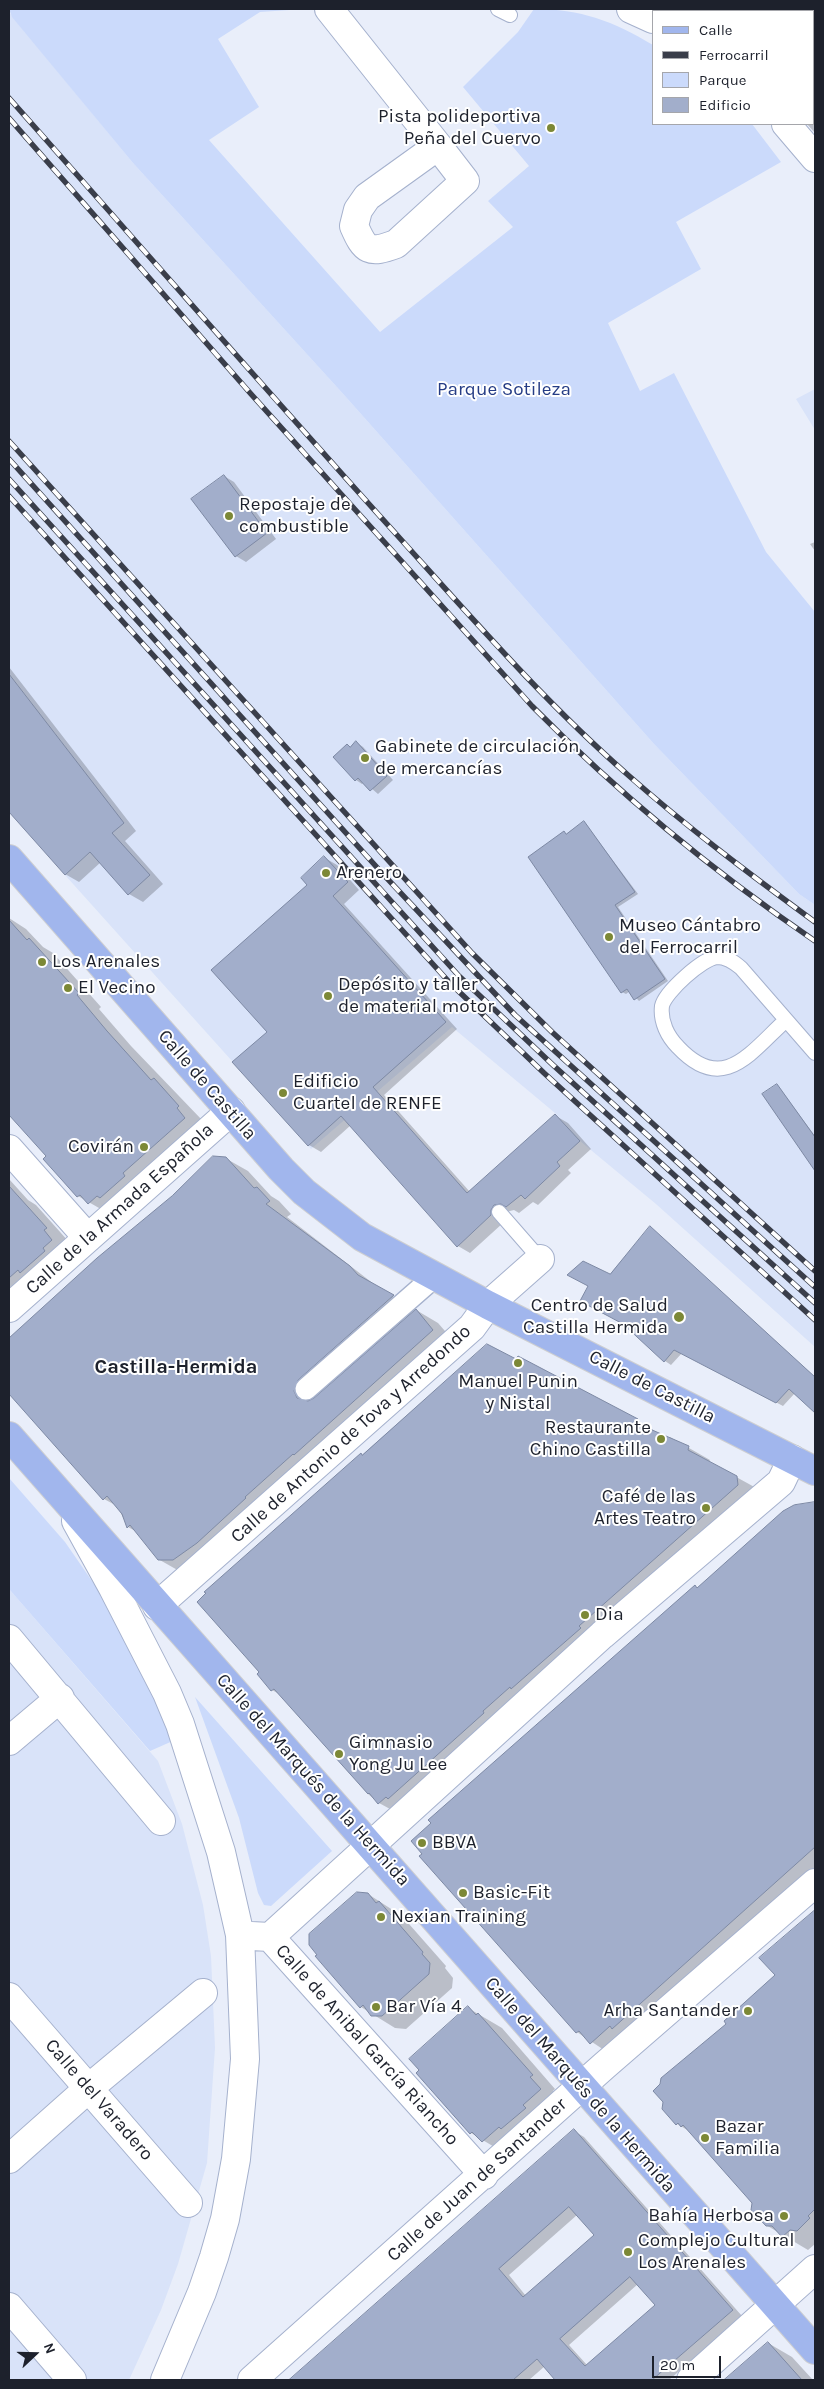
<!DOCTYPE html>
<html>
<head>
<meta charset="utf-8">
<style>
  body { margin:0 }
  #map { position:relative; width:824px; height:2389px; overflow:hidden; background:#e9eefa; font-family:Karla,sans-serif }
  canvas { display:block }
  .frame { position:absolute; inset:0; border:10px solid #1d212c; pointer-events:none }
  .legend { position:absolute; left:652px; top:10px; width:162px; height:115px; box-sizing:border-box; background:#fff; border:1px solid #a5a6ab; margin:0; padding:6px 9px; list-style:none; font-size:15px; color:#1d212c }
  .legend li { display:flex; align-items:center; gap:10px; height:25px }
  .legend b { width:25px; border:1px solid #a5a6ab }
  .north { position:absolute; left:10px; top:2329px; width:50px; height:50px; -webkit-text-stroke:4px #fff; paint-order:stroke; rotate:69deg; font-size:14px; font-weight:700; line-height:20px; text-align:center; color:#1d212c }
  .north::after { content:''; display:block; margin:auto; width:18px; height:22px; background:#1d212c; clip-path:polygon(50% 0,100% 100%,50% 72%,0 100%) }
  .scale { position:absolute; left:652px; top:2356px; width:69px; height:22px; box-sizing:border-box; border:2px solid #1d212c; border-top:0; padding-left:6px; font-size:15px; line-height:18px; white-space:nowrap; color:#1d212c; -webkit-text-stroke:4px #fff; paint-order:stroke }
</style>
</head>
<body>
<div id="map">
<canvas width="824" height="2389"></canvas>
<div class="frame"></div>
<ul class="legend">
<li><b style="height:6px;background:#a1b6ed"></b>Calle</li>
<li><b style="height:6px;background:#3a3e4a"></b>Ferrocarril</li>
<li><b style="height:14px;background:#cbdafb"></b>Parque</li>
<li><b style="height:14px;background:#a2aecb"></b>Edificio</li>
</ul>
<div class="north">N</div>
<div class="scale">20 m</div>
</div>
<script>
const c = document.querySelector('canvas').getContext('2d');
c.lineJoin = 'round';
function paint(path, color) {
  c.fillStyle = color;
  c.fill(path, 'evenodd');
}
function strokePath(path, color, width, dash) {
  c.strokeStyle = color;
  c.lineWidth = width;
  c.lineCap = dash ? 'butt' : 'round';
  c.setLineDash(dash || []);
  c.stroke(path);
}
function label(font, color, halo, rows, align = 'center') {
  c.font = font + ' Karla,sans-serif';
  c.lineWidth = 4;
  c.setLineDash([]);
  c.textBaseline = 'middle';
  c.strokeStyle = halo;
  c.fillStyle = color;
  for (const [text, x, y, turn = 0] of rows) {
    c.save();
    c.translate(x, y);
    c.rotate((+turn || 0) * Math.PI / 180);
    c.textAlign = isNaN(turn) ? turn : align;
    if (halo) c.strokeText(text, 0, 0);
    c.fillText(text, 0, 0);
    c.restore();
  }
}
const built = new Path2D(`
  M9 12 133 163 345 396 654 744 799 894 815 905V1347L656 1204 580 1141 555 1113 452 1027 311 1149 65 875 123 823 9 673Z
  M815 389V430L796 399Z
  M9 1589 158 1761 182 1824 203 1905 211 1956 215 2048 207 2163 178 2264 161 2310 129 2380H9Z`);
const green = new Path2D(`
  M9 9H304L260 12 218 39 259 107 209 140 380 332 513 227 488 201 529 166 463 87 518 32 534 9C581 9 613 21 653 45V124H752L781 162 676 222 701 269 608 323 640 391 674 373 766 552 815 612V905L799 894 654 744 345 396 133 163 12 17Z
  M9 1478 65 1542 101 1594 175 1740 150 1751 9 1589Z
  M195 1697 332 1851 271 1906 264 1905 258 1893 239 1818Z`);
const shadow = new Path2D(`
  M725 9H782L780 11H727Z
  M793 9H815V133L807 124H813V11H794Z
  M224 476 234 482 276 539 246 562 236 556Z
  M815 542V551L810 544Z
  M9 667 136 831 125 841 163 884 143 902 129 894 101 862 79 882 65 874 9 810Z
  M357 743 363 747 393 780 378 794 364 782 362 784 356 780 351 748Z
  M584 822 638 894 618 907 668 981 639 1001 630 991 626 994 622 992 564 833 567 835Z
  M325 858 337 865 359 890 344 904 457 1029 384 1095 470 1192 556 1116 568 1123 591 1149 568 1170 571 1173 538 1205 533 1202 519 1213 514 1210 506 1212 503 1223 470 1253 458 1246 351 1125 321 1152 309 1145 268 1032 308 885Z
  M9 918 26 929 43 947 53 953 101 1007 99 1009 131 1046 202 1120 113 1216 78 1196 48 1157 9 1113Z
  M777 1085 815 1136V1169L764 1095Z
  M225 1158 248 1171 271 1196 279 1201 291 1214 287 1217 379 1288 438 1323 452 1339 181 1572 158 1559 137 1532 128 1527 117 1506 104 1499 9 1392V1344Z
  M9 1179 28 1200 36 1205 69 1242 9 1313Z
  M650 1228 815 1377V1412L795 1393 783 1406 682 1353 671 1365 665 1361 610 1275Z
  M637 1420 658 1433 657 1435 668 1440 670 1437 689 1448 710 1460 709 1462 758 1489 401 1815 379 1803 368 1794 281 1695 272 1690 363 1456Z
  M808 1504 815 1508V1880L613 2056 577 2032 695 1587 698 1589Z
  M368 1894 402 1916 446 1966 445 1968 453 1978 452 1988 406 2029 395 2028 361 2007Z
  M815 1910V2244L808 2250 766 2225 753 2202 691 2132 677 2124 664 2108 728 2024 777 1976 761 1959Z
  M468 2008 502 2028 555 2089 553 2091 564 2103 506 2154 471 2133Z
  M574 2131 584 2137 742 2316 669 2380H557L545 2366 529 2380H291ZM577 2215 596 2235 526 2296 509 2275ZM638 2284 656 2305 587 2365 569 2345Z
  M768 2343 792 2357 813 2380H726Z`);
const building = new Path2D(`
  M224 475 267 533 235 557 191 499Z
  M9 674 124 823 112 833 150 875 128 895 90 852 65 875 9 812Z
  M356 741 387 776 370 791 358 778 355 781 333 757 347 744 350 747Z
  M584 821 635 892 615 905 665 979 634 1000 627 989 621 993 528 857 564 831 566 834Z
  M324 856 348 882 333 896 446 1022 373 1087 467 1193 555 1114 580 1141 557 1162 560 1166 525 1199 521 1195 506 1207 501 1204 494 1205 491 1210V1215L457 1247 341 1116 308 1146 232 1062 267 1032 211 970 307 885 301 878Z
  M9 920 27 940 29 938 79 993 77 995 107 1031 151 1080 154 1078 179 1106 177 1108 185 1118 123 1173 125 1176 100 1198 97 1196 88 1204 80 1195 77 1197 61 1179 43 1159 46 1156 9 1115Z
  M777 1084 815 1137V1171L762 1094Z
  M213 1156 226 1157 254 1188 257 1187 270 1201 266 1204 350 1266 358 1275 394 1295 298 1380 294 1391 297 1398 308 1401 314 1398 416 1309 433 1330 294 1455 293 1454 245 1497 246 1498 197 1543 173 1560H158L130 1525 127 1528 122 1514 107 1496 103 1500 9 1394V1338L97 1258 172 1196Z
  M9 1186 47 1228 44 1230 52 1240 43 1248 45 1251 20 1273 18 1270 9 1278Z
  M650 1226 815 1377V1413L789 1389 776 1403 674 1350 664 1362 623 1324 580 1301 588 1286 567 1275 583 1261 610 1274Z
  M487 1344 516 1359 518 1356 638 1419 636 1423 689 1446 688 1450 737 1476 738 1485 579 1626 581 1628 511 1689 510 1687 483 1711 484 1713 388 1799 386 1797 378 1804 369 1793 368 1794 274 1689 271 1691 257 1674 259 1672 197 1602 206 1593 204 1592 361 1453 362 1455Z
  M815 1502V1847L612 2029 610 2026 590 2044 579 2031 576 2033 419 1856 422 1854 411 1841 431 1823 428 1820 695 1585 697 1588 783 1511 794 1505Z
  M357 1892 368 1893 376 1903 379 1901 423 1952 422 1954 430 1963 429 1974 382 2016H371L363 2005 360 2008 315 1956 317 1955 309 1945V1934Z
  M815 1910V2209L808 2216 810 2218 797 2231 790 2230 782 2237 772 2226H766L751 2210 752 2203 683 2125 681 2127 678 2123 676 2125 662 2109 663 2102 653 2091 660 2084 661 2078 726 2024 724 2021 775 1975 759 1958Z
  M468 2006 476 2015 478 2013 533 2075 530 2077 541 2089 523 2105 526 2108 501 2129 499 2127 482 2142 472 2132 470 2134 416 2073 419 2070 409 2059Z
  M574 2129 733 2310 652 2380H555L537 2359 513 2380H289ZM569 2207 594 2235 523 2297 499 2269ZM630 2277 655 2305 585 2366 560 2339Z
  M768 2342 802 2380H724Z`);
const service = new Path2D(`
  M498 9 510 15
  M786 1020C750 1053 723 1095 678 1047 668 1037 660 1022 662 1006 665 992 703 958 717 957 727 957 734 962 741 968L815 1053
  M499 1212 540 1259`);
const pedestrian = new Path2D(`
  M306 1389 434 1277`);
const minor = new Path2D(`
  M329 9 438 146
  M631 9 653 19
  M701 9 702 11
  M776 9 777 11
  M813 66 815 70
  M786 124 815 158
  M438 146 465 181 396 244C369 254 365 251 354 226L358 210 367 197Z
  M9 1149 88 1238
  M9 1308 231 1111
  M76 1521 113 1588 167 1693 180 1724 221 1852 240 1935 245 2059 236 2159 225 2219 214 2257 202 2292 165 2380
  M157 1606 472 1327 488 1305 540 1259
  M9 1639 161 1821
  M9 1741 60 1698
  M251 1936 270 1937 484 2175
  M270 1937 602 1635 781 1482 792 1459
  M9 1997 188 2203
  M9 2159 89 2088 203 1993
  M9 2307 72 2380
  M252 2380 604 2066 815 1883
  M691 2380 815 2269`);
const primary = new Path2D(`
  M9 859 281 1169 304 1192 362 1237 488 1305 815 1471
  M9 1436 815 2350`);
const rail = new Path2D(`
  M9 98C135 240 260 383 387 524 465 610 541 699 628 775 688 828 751 875 815 922
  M9 118 251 394 532 706C618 793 714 872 815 941
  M9 441 472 953 552 1032 815 1271
  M9 459 382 873 515 1015 815 1287
  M9 479 459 976 553 1065 815 1303
  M9 496 450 983 544 1073 815 1320`);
const markers = [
  [551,128,5,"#7c8836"],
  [229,516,5,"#7c8836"],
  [365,758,5,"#7c8836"],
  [326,873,5,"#7c8836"],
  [609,937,5,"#7c8836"],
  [42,962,5,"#7c8836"],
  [68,988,5,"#7c8836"],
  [328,996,5,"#7c8836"],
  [283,1093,5,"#7c8836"],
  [144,1147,5,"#7c8836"],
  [679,1317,6,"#7c8836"],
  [518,1363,5,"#7c8836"],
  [661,1439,5,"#7c8836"],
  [706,1508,5,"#7c8836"],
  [585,1615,5,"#7c8836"],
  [339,1754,5,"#7c8836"],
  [422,1843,5,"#7c8836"],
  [463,1893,5,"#7c8836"],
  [381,1917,5,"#7c8836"],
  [376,2007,5,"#7c8836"],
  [748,2011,5,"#7c8836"],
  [705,2138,5,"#7c8836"],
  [784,2216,5,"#7c8836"],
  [628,2252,5,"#7c8836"]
];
const poiNames = [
  ["Pista polideportiva",541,117,"right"],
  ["Peña del Cuervo",541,139,"right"],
  ["Repostaje de",239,505],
  ["combustible",239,527],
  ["Gabinete de circulación",375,747],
  ["de mercancías",375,769],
  ["Arenero",336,873],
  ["Museo Cántabro",619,926],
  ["del Ferrocarril",619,948],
  ["Los Arenales",52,962],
  ["Depósito y taller",338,985],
  ["de material motor",338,1007],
  ["El Vecino",78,988],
  ["Edificio",293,1082],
  ["Cuartel de RENFE",293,1104],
  ["Covirán",134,1147,"right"],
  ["Centro de Salud",668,1306,"right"],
  ["Castilla Hermida",668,1328,"right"],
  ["Manuel Punin",518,1382,"center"],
  ["y Nistal",518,1404,"center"],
  ["Restaurante",651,1428,"right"],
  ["Chino Castilla",651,1450,"right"],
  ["Café de las",696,1497,"right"],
  ["Artes Teatro",696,1519,"right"],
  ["Dia",595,1615],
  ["Gimnasio",349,1743],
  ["Yong Ju Lee",349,1765],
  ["BBVA",432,1843],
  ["Basic-Fit",473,1893],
  ["Nexian Training",391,1917],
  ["Bar Vía 4",386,2007],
  ["Arha Santander",738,2011,"right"],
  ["Bazar",715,2127],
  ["Familia",715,2149],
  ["Bahía Herbosa",774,2216,"right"],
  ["Complejo Cultural",638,2241],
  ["Los Arenales",638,2263]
];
const parkNames = [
  ["Parque Sotileza",504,390]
];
const streetNames = [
  ["Calle de Castilla",207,1085,49],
  ["Calle de la Armada Española",120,1209,-42],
  ["Calle de Castilla",652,1387,27],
  ["Calle de Antonio de Tova y Arredondo",351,1434,-42],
  ["Calle del Marqués de la Hermida",313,1780,48],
  ["Calle de Anibal García Riancho",367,2045,48],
  ["Calle del Marqués de la Hermida",580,2085,49],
  ["Calle del Varadero",99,2100,49],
  ["Calle de Juan de Santander",477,2180,-42]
];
const neighbourhoodNames = [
  ["Castilla-Hermida",176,1367]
];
paint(built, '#d9e3f9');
paint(green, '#cbdafb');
paint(shadow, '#0003');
paint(building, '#a2aecb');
strokePath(building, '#7d89a4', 1);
strokePath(service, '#a5b1cd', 16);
strokePath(pedestrian, '#a5b1cd', 24);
strokePath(minor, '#a5b1cd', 30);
strokePath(primary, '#cdced1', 30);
strokePath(service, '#fff', 14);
strokePath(pedestrian, '#fff', 21);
strokePath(minor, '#fff', 28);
strokePath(primary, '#a1b6ed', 28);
strokePath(rail, '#3a3e4a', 5.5);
strokePath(rail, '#fff', 4, [11]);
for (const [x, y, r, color] of markers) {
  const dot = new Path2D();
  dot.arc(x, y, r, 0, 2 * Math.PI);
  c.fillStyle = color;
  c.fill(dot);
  strokePath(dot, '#fff', 2);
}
label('19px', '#1d212c', '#fff', poiNames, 'left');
label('19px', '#253c85', '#fff', parkNames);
label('19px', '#1d212c', '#fff', streetNames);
label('bold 20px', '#1d212c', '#fff', neighbourhoodNames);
</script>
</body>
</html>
